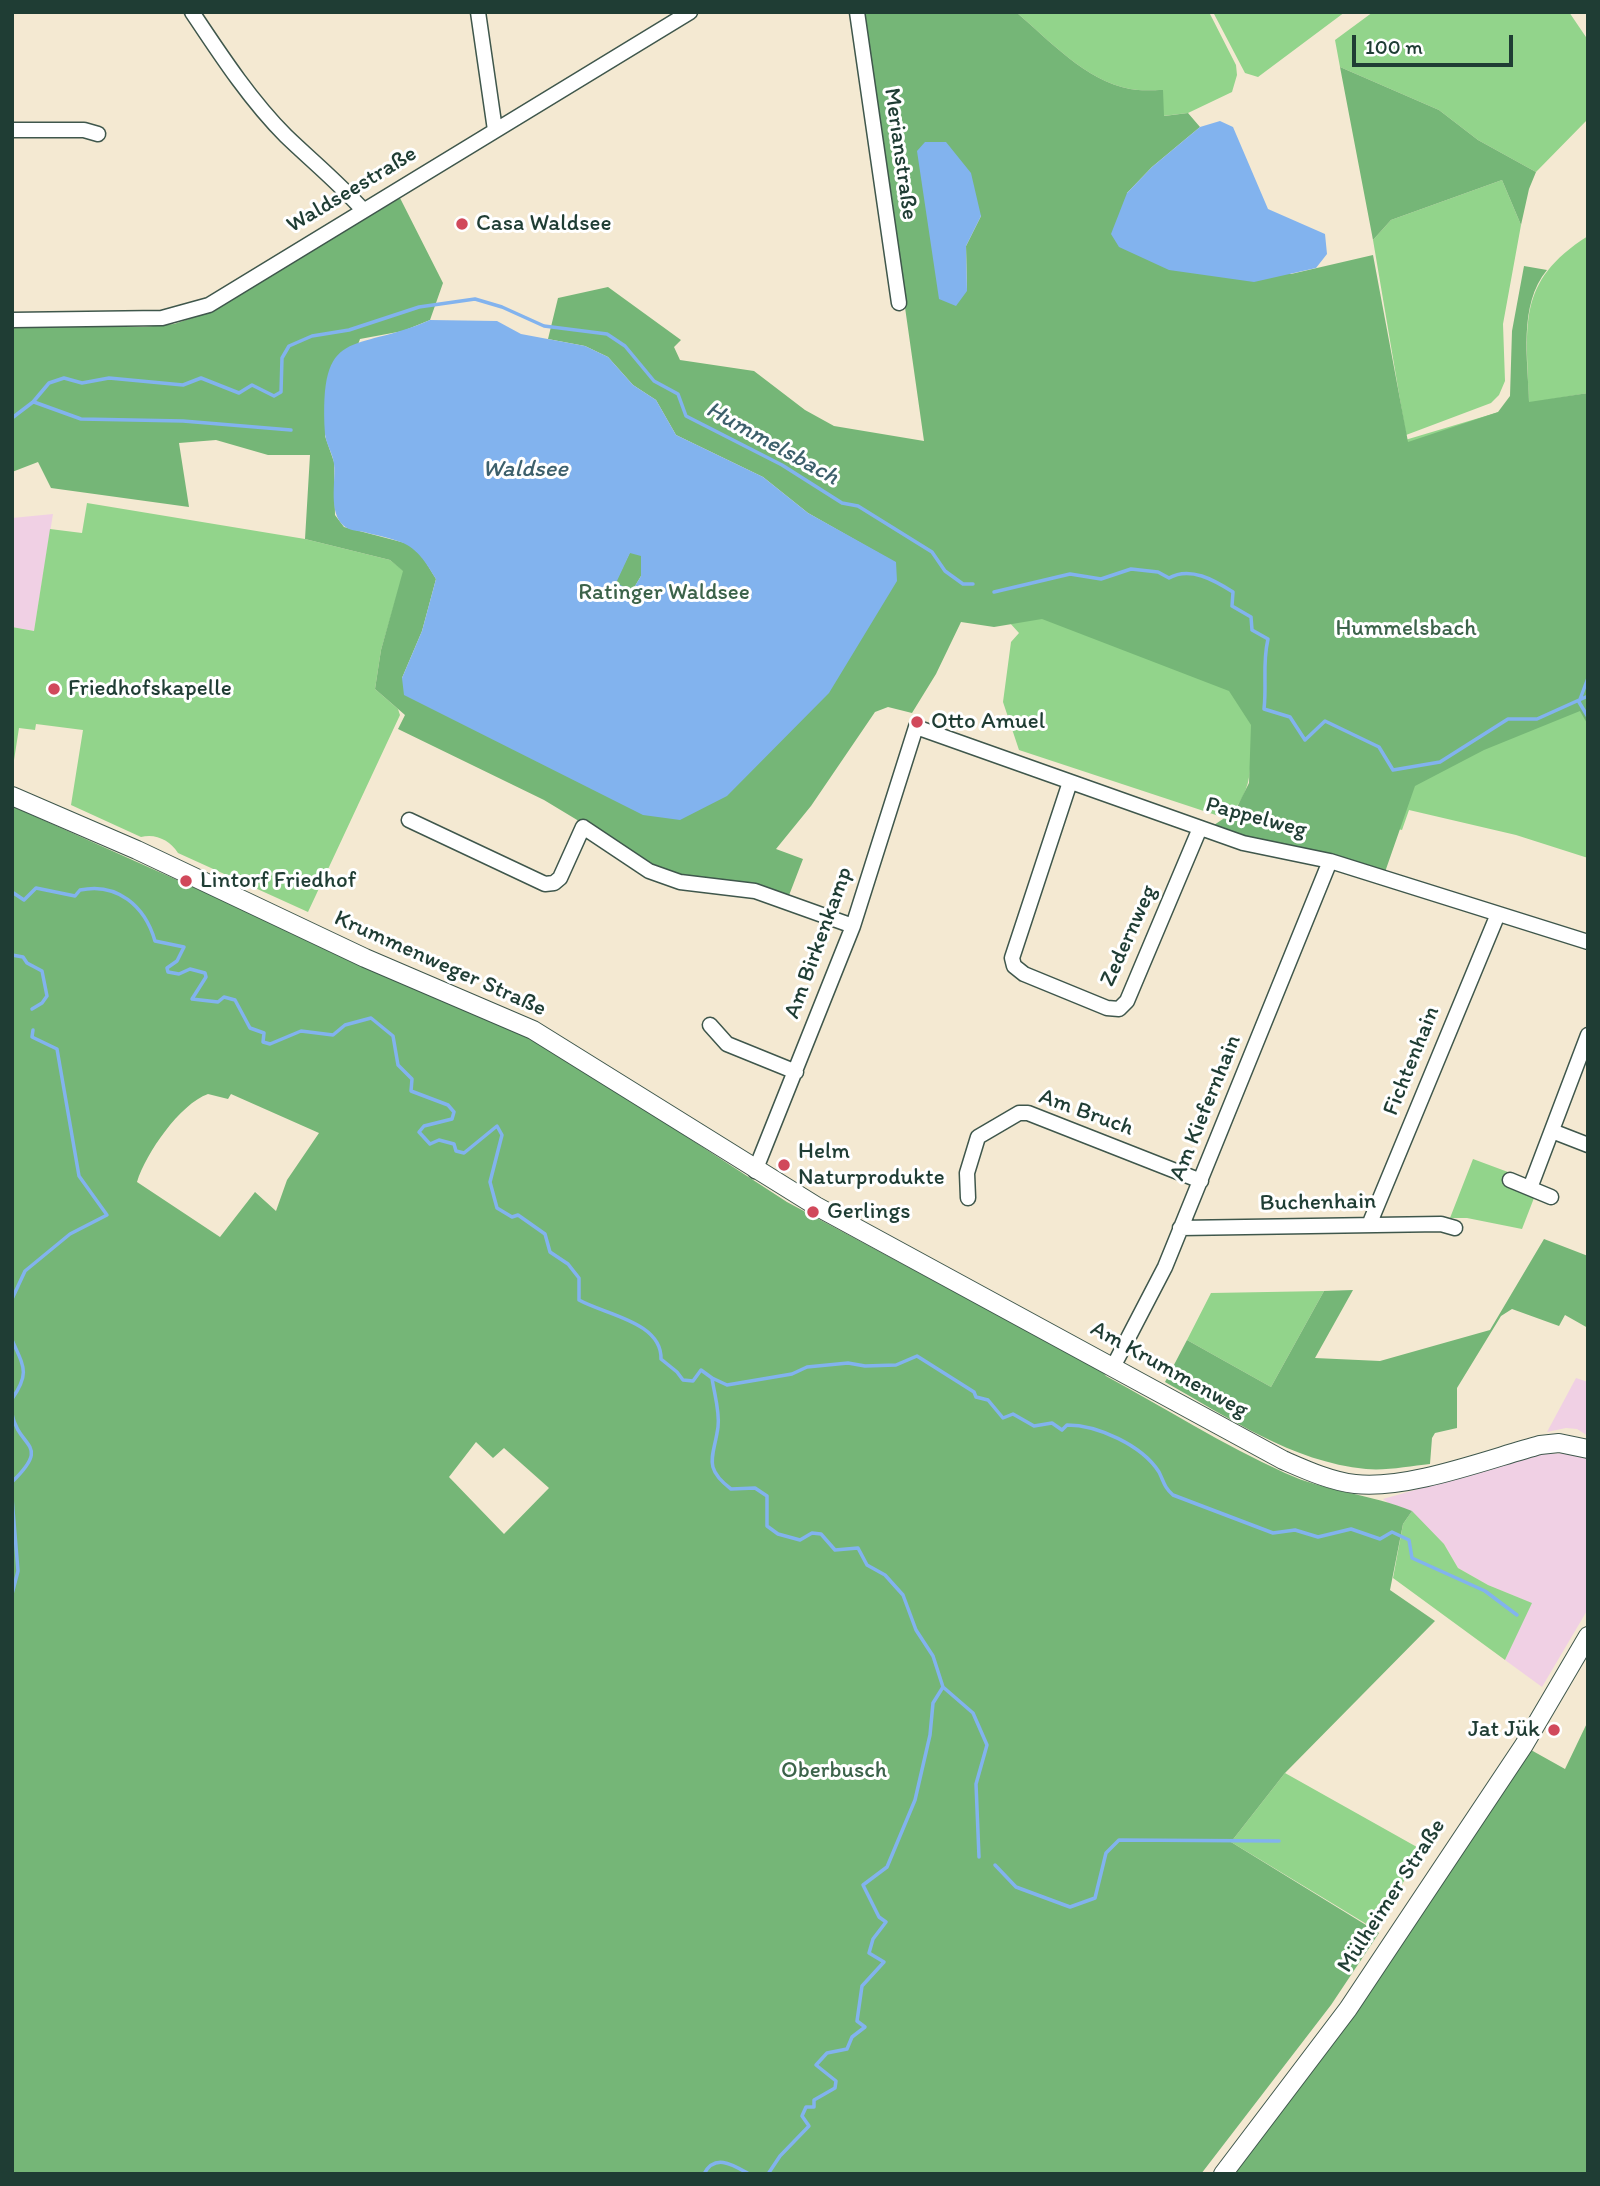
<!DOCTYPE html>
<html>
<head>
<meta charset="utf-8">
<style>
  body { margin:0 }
  #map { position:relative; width:1600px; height:2186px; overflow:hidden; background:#f4e9d2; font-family:Itim,sans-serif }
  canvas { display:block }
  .frame { position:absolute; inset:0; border:14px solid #1f3d34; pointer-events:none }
  .scale { position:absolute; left:1352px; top:35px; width:161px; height:32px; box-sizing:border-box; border:4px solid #1f3d34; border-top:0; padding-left:9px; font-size:21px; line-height:24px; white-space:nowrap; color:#1f3d34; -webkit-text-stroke:5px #fff; paint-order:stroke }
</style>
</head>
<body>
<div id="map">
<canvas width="1600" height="2186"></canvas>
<div class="frame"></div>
<div class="scale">100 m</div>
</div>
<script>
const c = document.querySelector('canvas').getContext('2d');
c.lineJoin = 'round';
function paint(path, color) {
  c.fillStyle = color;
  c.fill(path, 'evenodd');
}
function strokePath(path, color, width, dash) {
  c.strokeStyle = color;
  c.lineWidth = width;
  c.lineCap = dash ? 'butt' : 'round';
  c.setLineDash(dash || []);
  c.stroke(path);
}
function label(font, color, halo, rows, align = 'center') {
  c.font = font + ' Itim,sans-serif';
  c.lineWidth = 6;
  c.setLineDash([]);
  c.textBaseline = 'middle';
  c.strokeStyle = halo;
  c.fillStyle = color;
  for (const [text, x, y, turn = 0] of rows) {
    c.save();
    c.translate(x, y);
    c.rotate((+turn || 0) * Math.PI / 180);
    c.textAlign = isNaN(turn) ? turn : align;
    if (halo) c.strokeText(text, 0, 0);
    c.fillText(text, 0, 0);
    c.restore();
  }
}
const built = new Path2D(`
  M53 514 34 631 12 627V518Z
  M1576 1378 1588 1382V1436L1577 1429 1566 1428 1547 1432Z
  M1570 1453 1588 1459V1609L1542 1687 1505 1660 1531 1603 1488 1585 1458 1568 1444 1544 1383 1499 1542 1454Z`);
const green = new Path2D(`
  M1016 12H1209L1236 65 1237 75 1232 92 1188 113 1163 116V90C1153 90 1140 91 1130 89 1086 81 1049 40 1016 12Z
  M1213 12H1345L1258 77 1245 73Z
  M1373 12H1569L1588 40V119L1536 172 1478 140 1439 110 1340 67 1335 40Z
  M1502 180 1521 225 1503 324 1505 381 1499 395 1491 403 1406 435 1373 240 1391 220Z
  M1588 236V393L1529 403C1527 326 1515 282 1588 236Z
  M1588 402V858L1516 835 1409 810 1402 830 1355 818 1250 769C1249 788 1240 807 1225 818L1019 750 1003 702 1011 642 1019 633 1009 622 1177 508 1499 412Z
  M87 503 305 539 390 560 404 571 381 650 375 689 398 709 400 715 308 912 178 853C170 840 155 833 141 837L71 805 83 730 36 724 35 730 19 728 12 773V627L34 631 50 529 82 533Z
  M1473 1159 1508 1172 1503 1185 1534 1198 1522 1229 1467 1218H1450Z
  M1324 1291 1271 1387 1187 1340 1211 1293Z
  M1412 1511 1444 1544 1458 1568 1488 1585 1532 1603 1505 1660 1393 1578 1403 1524Z
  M1285 1773 1424 1851 1373 1928 1231 1842Z`);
const forest = new Path2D(`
  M863 12H1016C1049 40 1086 81 1130 89 1140 91 1153 90 1163 90L1164 116 1188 113 1200 127 1152 167 1127 193 1291 274 1373 255 1408 442 1498 412 1510 396 1512 331 1524 266 1547 270C1518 305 1528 360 1529 402L1588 393V725L1580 711 1484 750 1415 786 1385 872 1244 837 1214 825 1235 811 1249 783 1251 725 1229 691 1042 619 994 627 961 622 936 674 912 713 888 707 875 712 811 806 776 849 803 859 788 898 665 873 544 800 398 729 405 715 375 689 381 650 403 571 390 560 305 539 310 455H268L216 440 179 443 189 507 51 488 38 462 12 472V327H143L174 324 210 312 400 198 443 283 430 320 403 331 360 339 325 436 334 462 335 515 344 527 409 544 422 556 436 579 422 631 402 678 896 563 808 513 763 477 676 435 656 400 633 385 608 357 585 346 548 339 558 298 608 287 681 340 674 347 680 360 754 371 805 410 834 426 924 441ZM925 142 981 216 966 246 967 291Z
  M1340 67 1439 110 1478 140 1536 172 1529 189 1521 225 1502 180 1391 220 1373 240Z
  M630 552 641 555V576L632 591 615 583Z
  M12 806 521 1034 564 1057 787 1202 1102 1371 1106 1376C1165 1408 1223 1445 1285 1473 1326 1492 1371 1494 1412 1511L1403 1524 1390 1590 1435 1621 1285 1773 1231 1842 1379 1933 1331 2005 1201 2174H12ZM208 1094 228 1099 231 1094 319 1133 287 1180 276 1211 255 1192 220 1237 137 1182C146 1153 180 1104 208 1094ZM476 1442 493 1458 504 1448 549 1488 504 1534 449 1477Z
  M1544 1239 1588 1256V1328L1565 1315 1559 1326 1512 1309 1501 1316 1457 1388V1428L1435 1433 1432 1438 1430 1464C1410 1466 1386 1471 1366 1469 1292 1462 1228 1417 1165 1382L1187 1340 1271 1387 1324 1291 1353 1290 1315 1358 1380 1361 1490 1330Z
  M1588 1721V2174H1233L1369 1994 1531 1750 1565 1769Z`);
const water = new Path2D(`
  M1220 121 1233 127 1268 209 1325 234 1327 254 1316 268 1254 282 1169 270 1119 247 1111 234 1127 193 1152 167 1200 127Z
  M925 142H946L971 173 981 216 966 246 967 291 956 306 939 299 917 151Z
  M430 320 497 321 521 334 585 346 608 357 633 385 656 400 676 435 763 477 808 513 896 562 897 581 829 693 727 796 680 820 643 815 404 695 402 678 422 631 436 579C413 540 406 543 364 532 358 531 348 530 344 526 328 513 336 482 334 464 333 454 326 444 325 434 319 323 353 354 430 320ZM630 553 641 556V576L632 591 616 583Z`);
const stream = new Path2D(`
  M34 402 81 419 183 421 291 430
  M12 418 33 402 49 383 64 378 82 383 109 378 183 385 201 378 239 393 252 385 274 396 281 392 282 358 289 346 312 336 349 330 419 307 475 299 502 307 544 326 607 334 625 346 654 381 678 394 686 416 782 465 842 503 858 506 932 552 945 571 963 584H973
  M994 592 1070 574 1101 579 1131 569 1158 572 1169 578C1190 566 1214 580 1233 592L1232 606 1251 617 1252 630 1268 639C1262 665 1267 682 1264 709L1290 717 1305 740 1325 721 1379 747 1393 770 1440 762 1508 719H1537L1588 696
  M1588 678 1579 702 1588 717
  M12 892 24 900 36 888 75 896 80 890C117 882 145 906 155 941L184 947 177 961 167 968 168 972 179 974 190 969 205 973 206 977 192 999 218 1002 224 997 235 1000 250 1028 264 1033 263 1042 270 1044 301 1031 333 1035 345 1025 371 1018 393 1036 398 1065 412 1079 411 1091 448 1105 454 1112 452 1119 424 1126 419 1132 430 1144 439 1140 454 1144 456 1151 464 1153 497 1126 502 1135 490 1182 497 1208 512 1217 518 1215 545 1234 550 1252 568 1264 579 1278V1300C606 1315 662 1322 661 1359L677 1372 683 1380 693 1381 701 1370 712 1378C714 1393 720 1411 718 1427 714 1457 702 1467 731 1489L755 1488 767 1496V1526L778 1534 800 1540 812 1533 821 1534 835 1550 858 1548 867 1565 885 1575 903 1595 916 1630 933 1656 943 1687 933 1703 930 1735 915 1800 887 1867 863 1885 879 1917 886 1922 873 1939 869 1953 884 1962 862 1986 857 2021 865 2027 852 2037 847 2049 827 2053 816 2065 836 2081 835 2088 814 2100V2107H806L802 2116 809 2126 780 2156 768 2174
  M12 955 23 957 27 963 42 971 47 996 42 1003 32 1009
  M12 1299 25 1271 70 1234 107 1215 79 1176 57 1049 32 1037 33 1030
  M12 1340C24 1367 30 1373 12 1399
  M712 1378 727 1385 792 1374 807 1367 848 1363 865 1366 896 1365 917 1356 974 1392 976 1397 988 1400 1003 1418 1013 1414 1034 1426 1052 1423 1062 1430 1067 1425C1097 1425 1142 1445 1159 1472 1164 1482 1164 1487 1173 1495L1273 1533 1295 1530 1318 1537 1351 1529 1380 1539 1392 1532 1409 1540 1412 1558 1485 1591 1517 1615
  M12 1414C19 1449 52 1443 12 1482
  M12 1498 18 1571 12 1594
  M943 1687 973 1713 987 1745 976 1784 979 1857
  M995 1865 1016 1887 1070 1907 1095 1898 1106 1853 1119 1840 1279 1841
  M704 2174C715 2153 733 2165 749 2174`);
const minor = new Path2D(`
  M192 12C220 54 250 100 286 136 312 161 339 183 363 210
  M478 12 495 130
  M857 12 899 303
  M12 130H84L98 134
  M12 320 162 318 209 305 690 12
  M1070 782 1012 958 1014 966 1024 974 1107 1008 1119 1009 1127 1001 1200 828
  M409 820 545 884 554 883 560 878 583 827 649 871 680 882 755 891 853 926
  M710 1025 727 1044 796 1072
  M1552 1131 1588 1145
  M755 1171 853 926 916 727 1243 843 1330 861 1588 942
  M1510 1180 1551 1197
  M1530 1188 1588 1035
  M968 1198 967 1173 978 1137 1019 1113H1028L1201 1181
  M1369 1225 1498 914
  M1180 1228 1441 1224 1455 1228
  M1113 1367 1165 1267 1330 861`);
const major = new Path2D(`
  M12 796 137 850 365 958 533 1030 816 1206 1283 1460C1306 1470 1330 1481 1355 1484 1408 1490 1488 1459 1540 1445L1559 1443 1588 1449
  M1223 2174 1348 2009 1524 1745 1588 1636`);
const markers = [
  [462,224,7,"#d1495b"],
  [54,689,7,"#d1495b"],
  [917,722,7,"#d1495b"],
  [186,881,7,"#d1495b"],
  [784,1165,7,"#d1495b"],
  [813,1212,7,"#d1495b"],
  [1554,1730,7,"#d1495b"]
];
const streetNames = [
  ["Merianstraße",900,154,82],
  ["Waldseestraße",352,190,-31],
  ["Pappelweg",1256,818,15],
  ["Zedernweg",1129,936,-66],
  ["Am Birkenkamp",819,943,-70],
  ["Krummenweger Straße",440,964,24],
  ["Fichtenhain",1412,1061,-68],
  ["Am Kiefernhain",1206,1108,-68],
  ["Am Bruch",1086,1113,20],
  ["Buchenhain",1318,1203,-1],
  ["Am Krummenweg",1169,1370,29],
  ["Mülheimer Straße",1392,1896,-57]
];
const poiNames = [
  ["Casa Waldsee",476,224],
  ["Friedhofskapelle",68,689],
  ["Otto Amuel",931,722],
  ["Lintorf Friedhof",200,881],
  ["Helm",798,1152],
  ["Naturprodukte",798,1178],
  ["Gerlings",827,1212],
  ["Jat Jük",1540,1730,"right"]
];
const parkNames = [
  ["Ratinger Waldsee",664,593],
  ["Hummelsbach",1406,629],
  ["Oberbusch",834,1771]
];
const waterNames = [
  ["Hummelsbach",772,444,29],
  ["Waldsee",525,470]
];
paint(built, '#f0d0e4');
paint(green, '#92d48b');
paint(forest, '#75b677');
paint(water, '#82b3ee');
strokePath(stream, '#82b3ee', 3.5);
strokePath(minor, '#3f574c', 17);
strokePath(major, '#3f574c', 20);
strokePath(minor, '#fff', 14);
strokePath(major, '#fff', 18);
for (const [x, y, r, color] of markers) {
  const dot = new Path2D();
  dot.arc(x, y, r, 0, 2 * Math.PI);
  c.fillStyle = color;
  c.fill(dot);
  strokePath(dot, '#fff', 2.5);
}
label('23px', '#1f3d34', '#fff', streetNames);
label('23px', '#1f3d34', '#fff', poiNames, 'left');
label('23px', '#3c634a', '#fff', parkNames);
label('italic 24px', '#3d606c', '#fff', waterNames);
</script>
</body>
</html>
